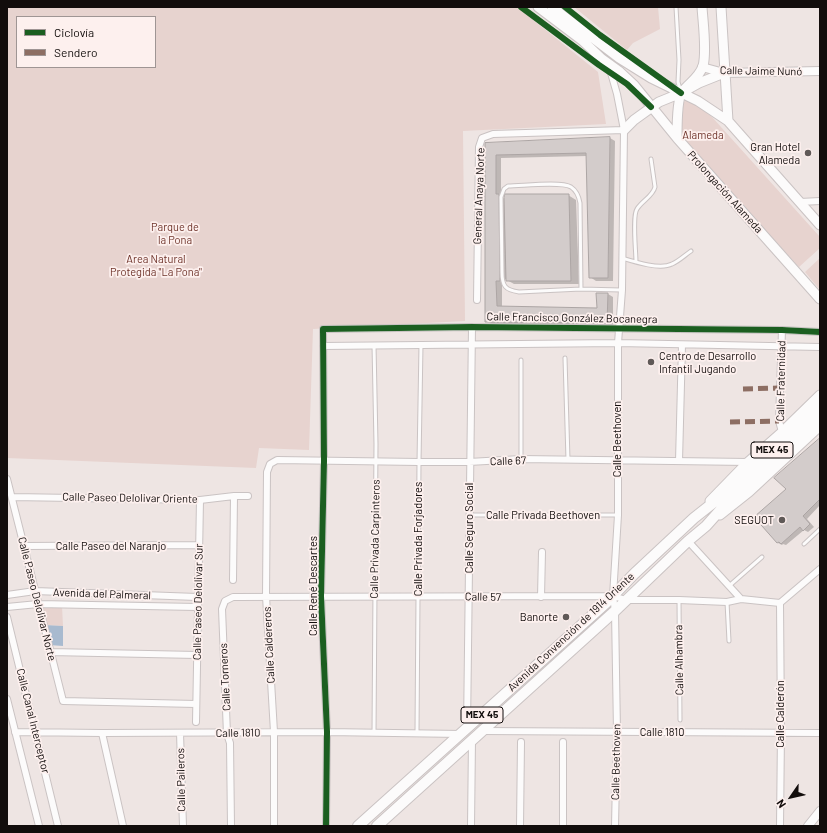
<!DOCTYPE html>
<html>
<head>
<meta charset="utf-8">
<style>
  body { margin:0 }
  #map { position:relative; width:827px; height:833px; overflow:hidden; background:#eee5e3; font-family:Barlow,sans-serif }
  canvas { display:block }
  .frame { position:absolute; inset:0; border:8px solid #120d0c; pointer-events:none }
  .legend { position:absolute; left:16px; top:16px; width:140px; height:52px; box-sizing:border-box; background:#fdf0ee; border:1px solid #9f9594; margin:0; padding:5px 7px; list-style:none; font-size:12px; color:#120d0c }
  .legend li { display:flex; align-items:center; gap:8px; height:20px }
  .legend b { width:20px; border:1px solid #9f9594 }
  .north { position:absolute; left:771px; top:777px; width:40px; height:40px; -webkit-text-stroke:3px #fdf0ee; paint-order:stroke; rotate:236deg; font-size:11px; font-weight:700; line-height:16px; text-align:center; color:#120d0c }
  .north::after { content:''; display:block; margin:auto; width:14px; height:18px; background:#120d0c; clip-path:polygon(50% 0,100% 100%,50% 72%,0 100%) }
</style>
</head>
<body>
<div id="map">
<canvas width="827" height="833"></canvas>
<div class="frame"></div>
<ul class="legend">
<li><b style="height:5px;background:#1b5e20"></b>Ciclovía</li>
<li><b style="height:5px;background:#8d6e63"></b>Sendero</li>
</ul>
<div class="north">N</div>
</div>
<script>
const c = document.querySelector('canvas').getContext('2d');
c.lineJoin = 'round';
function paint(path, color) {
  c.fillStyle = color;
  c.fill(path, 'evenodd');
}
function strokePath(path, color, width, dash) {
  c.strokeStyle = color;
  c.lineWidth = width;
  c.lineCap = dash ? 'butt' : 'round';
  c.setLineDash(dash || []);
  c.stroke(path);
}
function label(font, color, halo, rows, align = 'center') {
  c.font = font + ' Barlow,sans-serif';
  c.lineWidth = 3.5;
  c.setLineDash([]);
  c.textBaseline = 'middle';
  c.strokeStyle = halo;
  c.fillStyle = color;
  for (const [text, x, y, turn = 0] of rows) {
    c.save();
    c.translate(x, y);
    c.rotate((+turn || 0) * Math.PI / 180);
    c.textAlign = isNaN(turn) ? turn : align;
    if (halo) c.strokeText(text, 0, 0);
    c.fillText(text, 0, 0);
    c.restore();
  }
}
const green = new Path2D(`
  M7 7H517L598 72 606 124 463 131 465 321 313 329 309 450 259 448 256 468 7 458ZM17 17H155V67H17Z
  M574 7H658L660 29 633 43 627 50Z
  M687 100 699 106 712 117 820 237V248L799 267 672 130V123L677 106Z
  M820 258V290L805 272Z
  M39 605 62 606 63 626 44 625Z`);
const water = new Path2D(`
  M44 625 63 626V646L49 645Z`);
const shadow = new Path2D(`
  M610 138 615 141 613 281H596L590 277 587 156 501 158V197L505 199 568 195 576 200 579 284H514L505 279V283H502V307L598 309 608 294 613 297V326L491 324 486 321V144Z
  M820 439V505L807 519 814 527 808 532 804 530 786 545 783 544 782 545 778 543 787 489Z`);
const building = new Path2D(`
  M610 137 608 278H589L586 153 496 155V194H499L500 281H496L497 306 597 308 596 293H608L607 323 485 322V143Z
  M505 194H569L571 281H506L504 198Z
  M820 438V499L803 516 810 524 803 531 800 527 781 544 779 542 777 543 754 517 786 489 774 478Z`);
const service = new Path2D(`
  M676 7 679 60 678 82 680 89
  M622 258C635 262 660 270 672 264 679 261 685 255 691 251
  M636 262C636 251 632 216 637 209 642 201 653 196 655 187L651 159
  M581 289 580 203C579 197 577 191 571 187 561 181 522 186 508 186L504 189 501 197 502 272C502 286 505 290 519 292L581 289 621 290
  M565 358 568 460
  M521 459V360
  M469 515H618
  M804 544 820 529
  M729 586 762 557
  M679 600 680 720
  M727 602 729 641
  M417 732 419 462 421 345
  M374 733 376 444 374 345`);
const minor = new Path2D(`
  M606 63 611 73 617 94 624 130 622 290 618 343V515L613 596 615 611 617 732 615 826
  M800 202 820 201
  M477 300 479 147 482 138 493 134 624 130
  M323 346 618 343 820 347
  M782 432 779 421 782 330
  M679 461 682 345
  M7 479 63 701 196 704
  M12 497 200 500 234 496H248
  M688 541 741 599
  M24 546 199 545
  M233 580 234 496
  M7 595 35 591 197 597
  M541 597 542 552
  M7 607 38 604 197 607
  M7 617 58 826
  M50 652 197 655
  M7 699 39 826
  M196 722 200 500
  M467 729 472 327
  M482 731 820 733
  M15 732 102 733 327 732 461 734
  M102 733 123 826
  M180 733 183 826
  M563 742V826
  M231 826 230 743 227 734 222 609 225 601 233 597 613 596 626 600H679L727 602 741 599 780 603 820 569
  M274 826V732L266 596 267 472 270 464 277 460 419 462H469L521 459 748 462
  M326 826 327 732 321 596 324 461 323 329 472 327 782 330 820 332
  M471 826 472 740
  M520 826 521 742
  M780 826 781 732 780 603`);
const tertiary = new Path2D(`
  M702 67 724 73 820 71
  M808 826 820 811`);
const secondary = new Path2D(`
  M538 7 583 41 602 59 620 72 634 85 677 138 820 299
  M552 7 619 58 651 78 698 101 728 121 820 225
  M721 7 728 121
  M624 130 634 120 659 102 681 93 699 83 724 73
  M677 138C677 129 677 99 682 92 689 83 699 78 703 66 707 51 703 23 702 7
  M710 501 748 462 782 432 820 395
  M720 515 749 492 820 426`);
const primary = new Path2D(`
  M358 826 606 603 634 574 694 518 732 488 820 406
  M377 826 615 611 688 541 706 526 731 498 820 417`);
const quiet = new Path2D(`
  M743 389 779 388
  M730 422 779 421`);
const cycleway = new Path2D(`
  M521 7 599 65 627 84 651 107
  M565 7 600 35 681 93
  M326 826 327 732 321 596 324 461 323 329 472 327 782 330 820 332`);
const markers = [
  [808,153,4,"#5f5957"],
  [651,362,4,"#5f5957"],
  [782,520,4,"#5f5957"],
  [566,617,4,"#5f5957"]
];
const shields = [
  [772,450,42],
  [482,715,42]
];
const shieldNames = [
  ["MEX 45",772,450],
  ["MEX 45",482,715]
];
const streetNames = [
  ["Calle Jaime Nunó",761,71,1],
  ["Prolongación Alameda",725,192,48],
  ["General Anaya Norte",479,196,-88],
  ["Calle Francisco González Bocanegra",572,318,1],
  ["Calle Fraternidad",781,381,-89],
  ["Calle Beethoven",617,439,-90],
  ["Calle 67",508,461,-2],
  ["Calle Paseo Delolivar Oriente",130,498,1],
  ["Calle Privada Beethoven",543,515],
  ["Calle Seguro Social",469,528,-90],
  ["Calle Privada Carpinteros",375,539,-89],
  ["Calle Privada Forjadores",418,539,-90],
  ["Calle Paseo del Naranjo",111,546],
  ["Calle René Descartes",313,586,-90],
  ["Avenida del Palmeral",102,594,2],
  ["Calle 57",483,597,1],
  ["Calle Paseo Delolivar Norte",37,599,76],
  ["Calle Paseo Delolivar Sur",198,602,-89],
  ["Avenida Convención de 1914 Oriente",571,632,-43],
  ["Calle Caldereros",269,645,-93],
  ["Calle Alhambra",679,660,-91],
  ["Calle Torneros",225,677,-93],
  ["Calle Calderón",780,714,-90],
  ["Calle Canal Interceptor",33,721,76],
  ["Calle 1810",662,732],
  ["Calle 1810",238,733,-1],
  ["Calle Beethoven",616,762,-89],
  ["Calle Paileros",181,780,-91]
];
const parkNames = [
  ["Alameda",703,135],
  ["Parque de",175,227],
  ["la Pona",175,240],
  ["Area Natural",156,259],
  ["Protegida \"La Pona\"",156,272]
];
const poiNames = [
  ["Gran Hotel",800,147],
  ["Alameda",800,160],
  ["Centro de Desarrollo",659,356,"left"],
  ["Infantil Jugando",659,369,"left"],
  ["SEGUOT",774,520],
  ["Banorte",558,617]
];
paint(green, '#e7d3cf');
paint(water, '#a8bacf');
paint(shadow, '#0003');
paint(building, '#d3cccb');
strokePath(building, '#aca5a4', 1);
strokePath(service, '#cac3c3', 5);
strokePath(minor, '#cac3c3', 8);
strokePath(tertiary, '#cac3c3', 10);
strokePath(secondary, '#cac3c3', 11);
strokePath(primary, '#cac3c3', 12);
strokePath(service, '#fcfbfb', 3);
strokePath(minor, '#fcfbfb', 6);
strokePath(tertiary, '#fcfbfb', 8);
strokePath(secondary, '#fcfbfb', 9);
strokePath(primary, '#fcfbfb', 10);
strokePath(quiet, '#8d6e63', 5, [10, 5]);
strokePath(cycleway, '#1b5e20', 6);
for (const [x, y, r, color] of markers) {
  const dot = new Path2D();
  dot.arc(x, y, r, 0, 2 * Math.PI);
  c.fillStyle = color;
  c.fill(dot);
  strokePath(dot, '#fdf0ee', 1.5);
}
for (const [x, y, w] of shields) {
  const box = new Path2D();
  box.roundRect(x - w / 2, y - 8, w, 16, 3);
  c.fillStyle = '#fdf0ee';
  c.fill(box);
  strokePath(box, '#120d0c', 1);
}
label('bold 10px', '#120d0c', null, shieldNames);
label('11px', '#120d0c', '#fdf0ee', streetNames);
label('11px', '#6e332a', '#fdf0ee', parkNames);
label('11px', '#120d0c', '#fdf0ee', poiNames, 'right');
</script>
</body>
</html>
